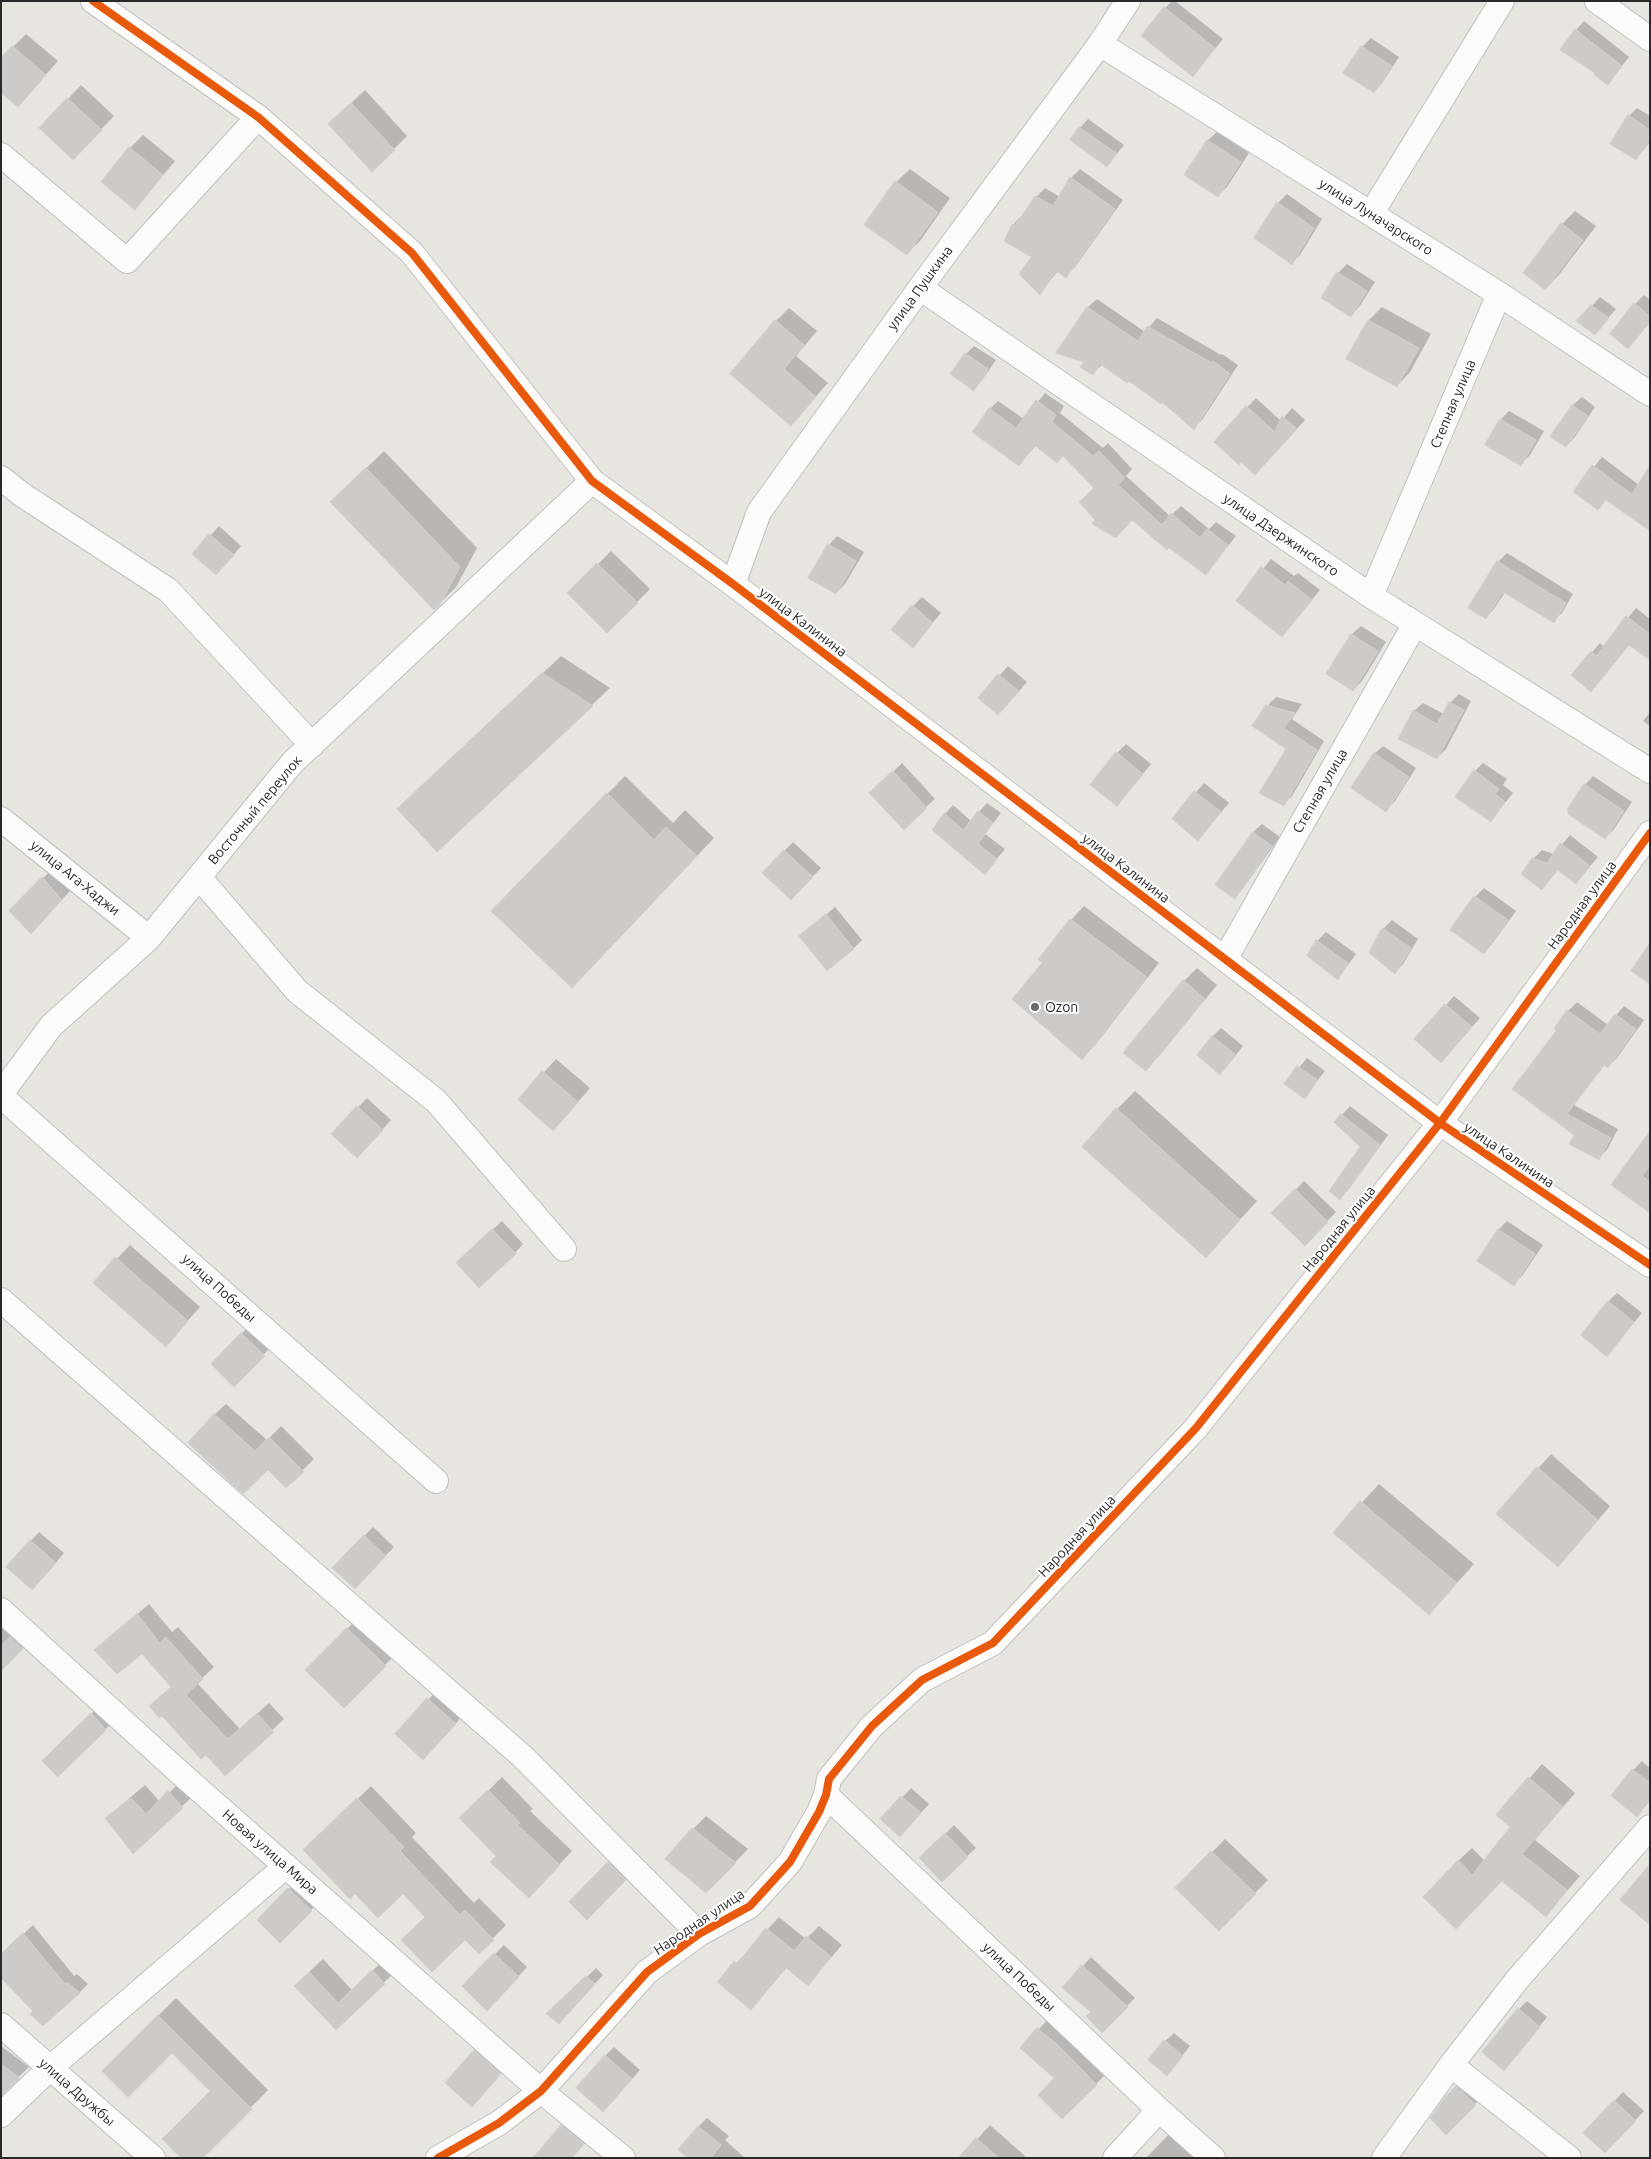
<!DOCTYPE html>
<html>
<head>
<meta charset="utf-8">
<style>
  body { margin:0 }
  #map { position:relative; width:1651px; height:2159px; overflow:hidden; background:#e8e4e0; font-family:Ubuntu,sans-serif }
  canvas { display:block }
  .frame { position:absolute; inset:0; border:2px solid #292929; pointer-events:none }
</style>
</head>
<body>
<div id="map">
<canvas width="1651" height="2159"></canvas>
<div class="frame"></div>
</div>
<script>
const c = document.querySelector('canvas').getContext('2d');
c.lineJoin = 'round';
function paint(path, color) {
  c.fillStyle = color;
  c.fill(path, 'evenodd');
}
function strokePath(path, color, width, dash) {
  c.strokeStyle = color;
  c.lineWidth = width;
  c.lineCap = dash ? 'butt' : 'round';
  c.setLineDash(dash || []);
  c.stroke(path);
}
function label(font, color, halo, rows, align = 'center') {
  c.font = font + ' Ubuntu,sans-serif';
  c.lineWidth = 4;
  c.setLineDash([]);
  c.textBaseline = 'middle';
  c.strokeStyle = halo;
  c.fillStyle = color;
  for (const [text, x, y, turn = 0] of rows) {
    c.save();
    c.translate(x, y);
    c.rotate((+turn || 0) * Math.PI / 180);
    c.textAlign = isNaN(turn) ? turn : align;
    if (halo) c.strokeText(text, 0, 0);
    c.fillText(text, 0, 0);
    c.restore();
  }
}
const shadow = new Path2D(`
  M1172 1H1175L1223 39 1193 75 1165 8Z
  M1584 21 1629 57 1608 83 1597 73 1576 30Z
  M26 34 58 61 18 106 13 47Z
  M1371 38 1399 57 1382 83 1374 92 1345 73 1362 47Z
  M81 85 114 116 86 145 41 128Z
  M365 90 407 136 394 149 343 111Z
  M1637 108 1650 116V142L1636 159 1629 116Z
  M1088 119 1124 145 1107 166 1080 128Z
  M1217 132 1249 153 1227 187 1218 195 1186 174 1208 140Z
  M143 135 175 161 135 208 130 148Z
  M910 169 950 198 920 241 906 254 866 225 896 182Z
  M1080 169 1123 200 1075 267 1066 276 1058 271 1040 293 1033 257 1013 225 1021 216 1023 217 1036 197 1045 188 1060 197 1071 178Z
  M1287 194 1322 219 1300 255 1291 263 1278 203Z
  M1575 211 1596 226 1558 276 1545 289 1562 224Z
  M1347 264 1375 282 1359 307 1351 316 1322 298 1338 273Z
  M1644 295 1650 300V322L1628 347 1635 304Z
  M1600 297 1616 309 1603 324 1578 321Z
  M1097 299 1145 332 1157 318 1221 355 1222 354 1238 365 1202 420 1194 428 1162 401 1129 379 1102 365 1093 373 1086 361 1058 352 1088 307Z
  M1382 307 1431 334 1410 372 1397 386 1348 359 1369 320Z
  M789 308 817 331 796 356 828 383 791 424 776 321Z
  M974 346 996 360 982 380 974 389 966 354Z
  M1045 393 1064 406 1060 413 1103 448 1108 443 1132 469 1126 476 1170 516 1181 506 1209 529 1216 522 1236 536 1206 573 1132 519 1097 520 1095 488 1064 455 1036 445 1019 465 990 409 998 401 1024 419Z
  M1582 397 1595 407 1575 437 1566 446 1552 436 1573 405Z
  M1256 398 1281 421 1292 408 1305 420 1264 465 1241 460 1215 442Z
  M1509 411 1544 431 1530 455 1521 464 1500 420Z
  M384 451 477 548 456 587 434 609 350 484Z
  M1602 457 1639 485 1650 530 1607 499 1598 509 1574 492Z
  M219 526 241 546 225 565 194 554Z
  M837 536 864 552 845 584 836 593 829 545Z
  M611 551 650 589 607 632 569 593Z
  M1507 553 1573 594 1562 613 1553 621 1505 592 1494 609 1486 618 1470 608 1498 562Z
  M1271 559 1294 576 1298 573 1320 590 1282 635 1237 600Z
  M922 597 941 613 913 646V606Z
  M1636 608 1650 619V659L1630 644 1591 690 1573 675 1600 643 1604 647Z
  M1361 626 1386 642 1362 681 1353 690 1328 673 1352 634Z
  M561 656 610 688 437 851 416 792Z
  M1008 666 1027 682 1007 705 979 698Z
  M1459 694 1471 701 1446 749 1437 758 1414 711 1423 703 1444 714 1450 703Z
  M1276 697 1302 704 1292 719 1324 741 1292 796 1284 804 1287 749 1267 706Z
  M1650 712V726L1643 721Z
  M1126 744 1151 764 1117 805V753Z
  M1383 746 1416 768 1395 801 1386 810 1374 754Z
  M902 763 935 799 926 807 880 785Z
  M1483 763 1507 779 1503 785 1513 793 1491 820 1475 771Z
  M625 776 673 823 685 810 714 838 590 969 493 911Z
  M1593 776 1632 802 1614 829 1605 838 1585 785Z
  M1204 783 1229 803 1198 839 1173 819Z
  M987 803 1001 813 985 834 1005 849 985 873 945 814 953 805 971 821Z
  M1262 824 1280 837 1243 888 1235 897 1253 832Z
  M1570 835 1598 857 1576 883 1558 870 1542 888 1533 859 1542 850 1554 854Z
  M793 842 821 868 791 899 764 872Z
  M51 870 70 891 31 933 11 911Z
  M1484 888 1516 911 1492 944 1484 952 1452 929 1475 897Z
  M1084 906 1159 963 1095 1045 1082 1058 1044 963 1040 960 1071 920Z
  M835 907 862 940 853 949 801 936Z
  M1392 920 1418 939 1403 964 1395 973 1371 953 1383 929Z
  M1326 932 1356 954 1338 978 1309 955 1317 941Z
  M1197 968 1217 985 1159 1056 1145 1069 1184 981Z
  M1454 996 1480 1018 1449 1053 1416 1039Z
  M1577 1002 1608 1025 1624 1006 1644 1020 1617 1058 1608 1067 1605 1064 1574 1105 1618 1129 1607 1150 1598 1158 1576 1135 1514 1088 1558 1030 1568 1011Z
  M1221 1028 1243 1046 1228 1065 1212 1037Z
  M1307 1058 1325 1071 1305 1097 1286 1084Z
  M556 1059 590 1088 566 1116 519 1100Z
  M1135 1091 1257 1201 1206 1257 1117 1109Z
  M367 1098 391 1120 366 1148 333 1134Z
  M1350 1106 1388 1135 1349 1189 1340 1198 1361 1147 1342 1115Z
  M1650 1133V1211L1613 1185Z
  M1304 1181 1336 1212 1305 1244 1273 1213Z
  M502 1221 523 1244 515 1253 466 1255Z
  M1507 1221 1543 1245 1522 1276 1514 1284 1498 1230Z
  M130 1245 200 1307 166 1345 95 1282Z
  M1617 1293 1642 1313 1607 1355 1608 1302Z
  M250 1325 272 1346 234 1385 212 1364Z
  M226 1404 267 1440 281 1426 314 1459 286 1487 214 1415Z
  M1551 1454 1610 1506 1571 1552 1498 1513Z
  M1379 1484 1474 1564 1429 1614 1334 1533Z
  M373 1527 394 1547 363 1579 334 1568Z
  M39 1532 64 1553 41 1580 7 1567Z
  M149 1604 172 1632 178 1627 214 1667 197 1683 240 1729 269 1703 284 1719 225 1774 172 1686 142 1652 96 1650Z
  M361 1615 398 1652 344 1706 307 1670Z
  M1 1620 34 1636 1 1669Z
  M441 1686 468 1710 436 1745 396 1734Z
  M100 1705 114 1721 58 1775 44 1761Z
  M1642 1761 1650 1768V1801L1637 1815 1633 1770Z
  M1542 1764 1575 1793 1535 1840 1580 1876 1546 1915 1502 1880 1470 1914 1458 1861 1472 1848 1485 1861 1512 1827 1497 1815Z
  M502 1777 533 1809 530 1811 572 1851 542 1883 498 1856 461 1818Z
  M183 1779 195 1794 133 1852 106 1818 145 1785 160 1802Z
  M371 1786 416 1833 412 1837 474 1903 479 1898 506 1925 479 1952 465 1938 426 1917 403 1892H355L305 1850Z
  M911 1788 929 1804 900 1836 882 1819Z
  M706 1816 748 1849 706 1892 693 1829Z
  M954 1825 976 1848 942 1880 921 1858Z
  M1225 1839 1268 1880 1219 1929 1177 1888Z
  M618 1855 634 1871 587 1918 571 1902Z
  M298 1880 319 1902 280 1941 259 1920Z
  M779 1917 806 1939 819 1926 842 1945 808 1984 787 1967 751 2008 719 1982Z
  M33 1925 74 1976 77 1974 88 1984 79 1993 35 2011 3 1978 1 1980V1955Z
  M504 1945 527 1967 496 2000 464 1986Z
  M1091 1957 1135 1998 1102 2031 1092 2012 1083 1966Z
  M386 1958 397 1970 336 2029 309 1972 323 1959 352 1990Z
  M596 1968 603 1975 567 2014 557 2006Z
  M176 1998 268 2090 201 2158 212 2091 172 2051 103 2071Z
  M1527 2001 1547 2017 1512 2060 1519 2009Z
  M1047 2020 1066 2036 1105 2075 1062 2118 1056 2078 1022 2048Z
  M1174 2033 1190 2046 1175 2065 1165 2041Z
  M483 2042 508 2065 480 2096 475 2051Z
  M1 2046 29 2067 1 2094Z
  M614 2047 640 2070 612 2102 605 2056Z
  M1465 2078 1483 2096 1446 2133V2097Z
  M1623 2092 1644 2111 1614 2143 1585 2132Z
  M570 2117 592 2135 572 2158H541L562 2126Z
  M707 2118 729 2136 725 2140 745 2158H690L698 2127Z
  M990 2125 1025 2156 1024 2158H960Z
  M1176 2127 1212 2158H1146Z`);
const building = new Path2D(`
  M1164 7 1215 48 1193 77 1141 36Z
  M1575 29 1622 66 1608 85 1594 75 1595 73 1560 50Z
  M12 46 46 75 18 107 1 93V58Z
  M1361 46 1392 66 1374 93 1343 73Z
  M67 98 102 130 73 160 39 128Z
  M351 103 395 150 372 172 328 124Z
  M1628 115 1650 130V139L1636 160 1610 144Z
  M1079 127 1117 154 1107 167 1070 140Z
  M1207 140 1241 162 1218 197 1184 175Z
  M129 147 163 175 135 210 101 182Z
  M1070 177 1115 209 1066 278 1056 271 1040 295 1019 274 1031 257 1004 241 1012 224 1015 226 1035 196 1053 206Z
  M895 181 938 212 907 255 864 225Z
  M1277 202 1314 228 1292 265 1254 238Z
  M1561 223 1583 240 1545 290 1523 273Z
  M1337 272 1367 291 1351 317 1321 298Z
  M1634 303 1650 316V322L1628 349 1610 334Z
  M1591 305 1609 318 1595 335 1576 321Z
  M1087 307 1138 341 1147 326 1212 363 1213 361 1230 374 1194 430 1162 402 1161 404 1129 381 1127 383 1100 364 1093 375 1080 367 1084 362 1056 353Z
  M775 320 804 345 784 369 816 397 791 426 730 374Z
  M1368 320 1419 348 1397 387 1346 359Z
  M965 353 988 369 974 391 950 374Z
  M1036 400 1056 415 1052 422 1093 456 1099 451 1125 478 1118 485 1162 525 1171 513 1200 538 1207 529 1228 545 1206 575 1169 548 1167 550 1132 520 1116 538 1092 524 1095 520 1079 502 1094 488 1063 456 1057 463 1034 445 1019 466 972 432 989 408 1016 428Z
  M1572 405 1588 416 1566 447 1550 437Z
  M1246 406 1275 432 1282 416 1297 429 1255 475 1241 462 1239 465 1214 442Z
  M1500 419 1536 440 1521 466 1485 445Z
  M1592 465 1632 494 1650 465V531L1606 500 1598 510 1573 492Z
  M366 468 460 567 439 606 434 610 330 502Z
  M209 534 234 555 216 575 192 554Z
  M828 544 856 561 836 594 808 578Z
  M1497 561 1566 603 1554 623 1503 592 1486 619 1468 608Z
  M597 563 638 603 607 633 567 593Z
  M1261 567 1285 585 1288 581 1312 600 1282 637 1236 601Z
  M912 605 933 623 913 648 891 630Z
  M1626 616 1650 634V660L1629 645 1591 692 1571 675 1591 651 1596 656Z
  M1351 634 1378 651 1353 691 1326 674Z
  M542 673 593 706 437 852 397 809Z
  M998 674 1019 691 998 715 978 698Z
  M1449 702 1464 710 1437 759 1398 739 1413 710 1437 724Z
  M1266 705 1295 713 1284 728 1317 750 1284 806 1259 793 1286 749 1252 726Z
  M1116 752 1143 774 1117 806 1090 785Z
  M1374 753 1409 777 1386 812 1351 788Z
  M1474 770 1499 789 1495 794 1505 802 1491 822 1455 797Z
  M893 771 927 808 904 830 869 793Z
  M1584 784 1624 811 1605 839 1568 814V808Z
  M1194 791 1221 812 1198 841 1172 819Z
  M607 793 654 840 666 827 697 856 572 988 491 911Z
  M978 811 993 823 978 844 997 859 985 875 932 830 944 813 963 830Z
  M1253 832 1272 846 1235 899 1215 885Z
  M1560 843 1590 866 1576 884 1557 870 1542 890 1521 874 1532 858 1547 863Z
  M784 850 813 877 791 900 762 873Z
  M42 877 62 900 31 934 9 911Z
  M1474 896 1508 920 1484 954 1450 930Z
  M826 914 854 949 827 971 799 936Z
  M1070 919 1147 977 1082 1060 1012 999 1042 963 1038 960Z
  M1382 928 1411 948 1395 974 1369 953Z
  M1316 940 1348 963 1338 980 1307 956Z
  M1650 943V984L1631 971Z
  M1183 980 1205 999 1146 1071 1123 1053Z
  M1445 1004 1472 1027 1441 1063 1414 1039Z
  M1567 1010 1600 1034 1615 1014 1636 1029 1608 1068 1603 1065 1567 1114 1611 1138 1599 1160 1569 1144 1574 1135 1512 1089 1556 1031 1554 1029Z
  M1212 1036 1236 1055 1220 1075 1197 1055Z
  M1297 1066 1318 1080 1305 1099 1284 1084Z
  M542 1071 578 1102 553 1131 518 1100Z
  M357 1106 383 1130 357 1158 331 1134Z
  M1116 1108 1240 1220 1206 1258 1082 1147Z
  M1341 1114 1380 1145 1340 1200 1329 1191 1360 1147 1334 1122Z
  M1650 1131V1166L1642 1176 1650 1182V1213L1611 1185Z
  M1295 1189 1328 1222 1305 1246 1271 1213Z
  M492 1229 516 1254 479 1288 456 1263Z
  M1498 1229 1535 1254 1514 1286 1477 1261Z
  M115 1257 188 1321 166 1347 93 1283Z
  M1608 1301 1634 1322 1607 1357 1581 1335Z
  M241 1333 265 1356 234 1387 211 1364Z
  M214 1414 255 1451 269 1437 304 1472 286 1488 268 1470 243 1494 188 1443Z
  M1537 1467 1598 1520 1558 1567 1496 1514Z
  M1360 1501 1457 1583 1429 1615 1333 1533Z
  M364 1535 386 1556 355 1589 332 1568Z
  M30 1540 56 1563 32 1590 6 1567Z
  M137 1614 160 1643 166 1637 203 1679 186 1695 228 1739 257 1713 274 1732 225 1776 206 1755 201 1759 162 1716 159 1718 149 1706 171 1687 142 1654 117 1674 94 1650Z
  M347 1628 386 1666 344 1708 305 1670Z
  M10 1637 23 1649 1 1671V1646Z
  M427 1698 456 1724 423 1760 395 1734Z
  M91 1713 106 1730 58 1777 42 1761Z
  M1632 1769 1650 1783V1800L1637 1817 1611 1796Z
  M1528 1777 1563 1807 1522 1854 1567 1890 1546 1917 1502 1881 1456 1929 1423 1897 1458 1860 1472 1875 1510 1827 1496 1815Z
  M488 1790 520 1823 518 1825 560 1865 529 1898 490 1862 496 1856 459 1818Z
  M168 1791 183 1808 133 1854 105 1818 131 1798 146 1814Z
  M901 1796 921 1813 900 1837 880 1819Z
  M357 1798 404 1847 400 1851 460 1915 465 1910 494 1940 479 1954 465 1940 432 1972 401 1940 425 1917 403 1894 378 1918 355 1894 350 1899 303 1850Z
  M692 1828 736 1863 706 1893 665 1859Z
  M945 1833 968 1857 942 1882 919 1858Z
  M1211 1851 1256 1894 1219 1931 1175 1888Z
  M608 1862 626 1880 587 1920 569 1902Z
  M1650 1864V1925L1620 1900Z
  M288 1888 312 1911 280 1943 257 1920Z
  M766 1928 794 1951 806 1936 831 1957 808 1986 786 1968 751 2010 717 1982 734 1961 737 1964Z
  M23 1933 65 1984 67 1982 80 1993 43 2026 30 2014 33 2011 1 1978V1954Z
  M494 1953 519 1977 487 2011 462 1986Z
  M1082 1965 1128 2007 1102 2033 1086 2016 1091 2012 1062 1988Z
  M372 1970 385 1984 336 2030 294 1986 309 1972 338 2003Z
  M586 1976 595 1984 559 2024 546 2014Z
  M1518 2008 1540 2027 1504 2071 1482 2052Z
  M158 2015 252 2109 203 2158H181L162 2139 210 2091 172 2053 128 2097 102 2071Z
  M1037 2028 1058 2045 1097 2085 1062 2119 1038 2095 1054 2078 1020 2048Z
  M1164 2040 1183 2056 1167 2076 1148 2060Z
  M474 2050 501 2074 472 2107 445 2083Z
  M605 2055 632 2079 603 2112 576 2088Z
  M1 2064 20 2078 1 2096Z
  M1456 2086 1476 2105 1446 2135 1430 2118 1446 2096Z
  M1614 2100 1636 2121 1605 2153 1583 2133Z
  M561 2125 584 2144 572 2158H533Z
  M698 2126 721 2145 711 2158H688L678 2150Z
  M976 2138 999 2158H958Z`);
const minor = new Path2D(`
  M93 1 258 117 412 253 592 481 733 584 1440 1123 1650 1265
  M1597 1 1650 39
  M1100 44 1499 294 1650 394
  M1 155 127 261 258 117
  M1371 214 1502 1
  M920 288 1371 596 1650 771
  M1 478 21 494 168 590 312 745
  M733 584 759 512 920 288 1100 44 1128 1
  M1371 596 1499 294
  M1 819 149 938
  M199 877 297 991 436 1101 564 1249
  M1225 959 1415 624
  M1 1094 51 1026 149 938 292 763 592 481
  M1 1096 436 1481
  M1 1300 523 1757 699 1934
  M1 1610 179 1772 541 2091 623 2158
  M826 1795 1159 2110 1213 2158
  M1 2025 153 2158
  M1451 2065 1569 2158
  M1 2115 49 2069 286 1866
  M438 2158 499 2123 541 2091 647 1972 699 1934 750 1906 790 1862 819 1812 826 1795 829 1779 872 1726 922 1680 993 1643 1196 1428 1440 1123 1650 833
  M1115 2158 1159 2110
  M1384 2158 1451 2065 1517 1980 1650 1827`);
const cycleway = new Path2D(`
  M93 1 258 117 412 253 592 481 733 584 1440 1123 1650 1265
  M438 2158 499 2123 541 2091 647 1972 699 1934 750 1906 790 1862 819 1812 826 1795 829 1779 872 1726 922 1680 993 1643 1196 1428 1440 1123 1650 833`);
const markers = [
  [1035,1007,5,"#6c6a69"]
];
const streetNames = [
  ["улица Луначарского",1376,217,32],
  ["улица Пушкина",920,288,-54],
  ["Степная улица",1453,404,-67],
  ["улица Дзержинского",1281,535,34],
  ["улица Калинина",803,622,37],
  ["Степная улица",1320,791,-60],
  ["Восточный переулок",255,810,-50],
  ["улица Калинина",1126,868,37],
  ["улица Ага-Хаджи",75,878,39],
  ["Народная улица",1582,905,-54],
  ["улица Калинина",1509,1155,34],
  ["Народная улица",1339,1229,-51],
  ["улица Победы",219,1288,42],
  ["Народная улица",1077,1536,-47],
  ["Новая улица Мира",270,1852,41],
  ["Народная улица",699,1922,-34],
  ["улица Победы",1019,1977,43],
  ["улица Дружбы",77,2092,41]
];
const poiNames = [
  ["Ozon",1045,1007]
];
paint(shadow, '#0003');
paint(building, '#cdcac7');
strokePath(building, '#d3d0cc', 1);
strokePath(minor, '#c1c0c1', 26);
strokePath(minor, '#fcfbfa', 24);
strokePath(cycleway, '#e8590c', 8);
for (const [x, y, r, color] of markers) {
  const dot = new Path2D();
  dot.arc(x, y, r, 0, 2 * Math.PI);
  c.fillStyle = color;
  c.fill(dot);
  strokePath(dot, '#fff', 2);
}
label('14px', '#292929', '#fff', streetNames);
label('14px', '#292929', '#fff', poiNames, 'left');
</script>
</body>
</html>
